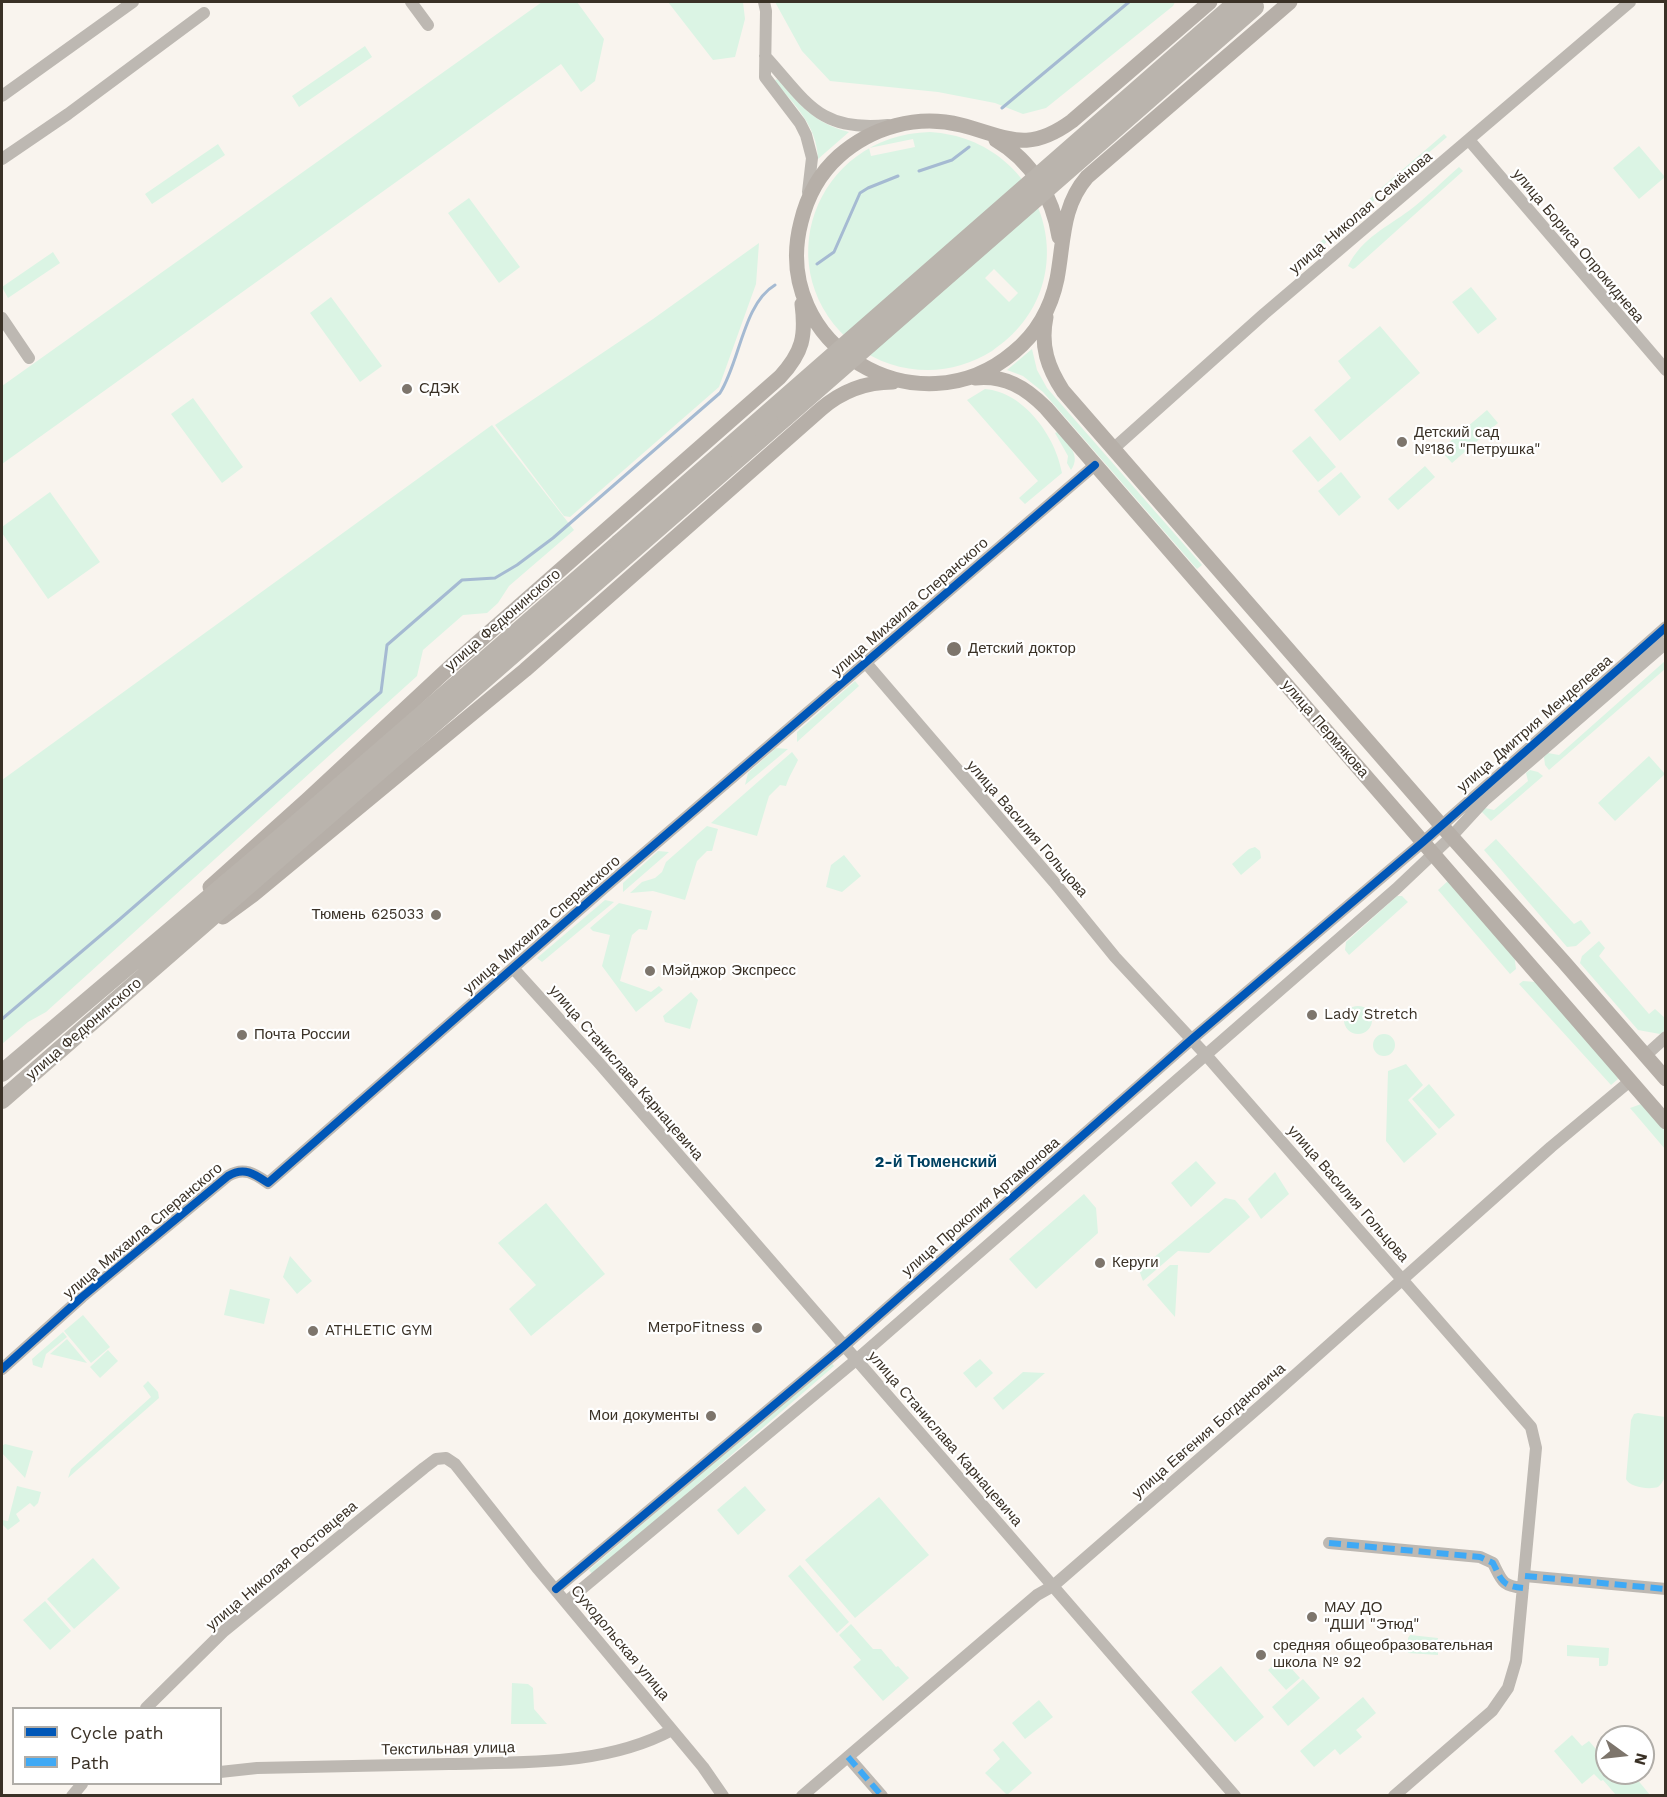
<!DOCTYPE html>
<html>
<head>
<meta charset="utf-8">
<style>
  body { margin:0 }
  #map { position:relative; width:1667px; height:1797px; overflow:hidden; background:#f9f4ee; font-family:"Work Sans",sans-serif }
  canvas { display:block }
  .frame { position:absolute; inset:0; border:3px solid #3a3126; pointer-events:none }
  .legend { position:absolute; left:12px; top:1707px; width:210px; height:78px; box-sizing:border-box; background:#fff; border:2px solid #b0ada8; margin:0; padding:8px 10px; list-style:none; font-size:18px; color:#3a3126 }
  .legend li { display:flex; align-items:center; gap:12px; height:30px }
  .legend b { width:30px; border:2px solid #b0ada8 }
  .north { position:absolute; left:1595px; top:1725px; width:60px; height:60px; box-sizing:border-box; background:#fff; border:2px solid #b0ada8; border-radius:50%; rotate:105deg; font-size:16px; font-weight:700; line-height:24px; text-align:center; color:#3a3126 }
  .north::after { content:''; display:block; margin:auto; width:21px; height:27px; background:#7d756c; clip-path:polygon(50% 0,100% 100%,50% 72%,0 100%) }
</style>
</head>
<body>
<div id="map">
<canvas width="1667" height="1797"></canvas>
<div class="frame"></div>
<ul class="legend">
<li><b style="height:8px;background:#0057b8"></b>Cycle path</li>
<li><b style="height:8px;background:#3fa9f5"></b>Path</li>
</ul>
<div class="north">N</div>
</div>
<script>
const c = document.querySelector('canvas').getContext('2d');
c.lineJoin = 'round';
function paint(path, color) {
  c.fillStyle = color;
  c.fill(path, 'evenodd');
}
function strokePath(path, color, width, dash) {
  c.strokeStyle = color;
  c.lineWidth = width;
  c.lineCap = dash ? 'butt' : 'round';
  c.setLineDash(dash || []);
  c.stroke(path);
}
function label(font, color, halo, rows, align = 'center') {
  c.font = font + ' "Work Sans",sans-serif';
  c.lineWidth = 4.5;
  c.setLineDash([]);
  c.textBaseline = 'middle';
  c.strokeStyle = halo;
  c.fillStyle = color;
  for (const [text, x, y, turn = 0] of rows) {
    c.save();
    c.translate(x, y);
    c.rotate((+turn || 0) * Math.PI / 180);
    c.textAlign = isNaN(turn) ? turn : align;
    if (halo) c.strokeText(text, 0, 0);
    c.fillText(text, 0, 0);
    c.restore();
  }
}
const green = new Path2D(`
  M542 2H577L604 39 595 81 581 92 561 64 2 464V386Z
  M668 2H743L745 19 735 57 713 60Z
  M775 2H1175L1173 6 1046 108 1023 114 995 103 938 92 830 81 802 51Z
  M365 46 372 57 299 107 292 96Z
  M777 79C801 105 813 123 849 132L818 159C817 126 795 105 774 81Z
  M930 132C1047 139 1092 285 992 351 973 363 950 370 928 370 902 370 877 362 856 346 764 273 814 135 930 132ZM913 139 915 147 871 156 869 148ZM994 269 1018 293 1009 302 985 278Z
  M1444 134 1447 137 1383 192 1380 189Z
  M218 144 225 155 152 204 145 194Z
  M1639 146 1665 177 1639 199 1613 168Z
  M1459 167 1463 171 1355 268 1353 269 1348 266C1362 238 1387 227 1410 210 1427 197 1443 181 1459 167Z
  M1374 195 1377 198 1298 267 1296 264 1305 256 1309 255 1311 250Z
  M469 198 520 267 499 283 448 213Z
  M759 243 756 284 719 387 570 517 564 516 495 425 653 319Z
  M53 252 60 263 8 298 2 287Z
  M1471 287 1497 319 1478 334 1452 302Z
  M331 297 382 366 360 382 310 313Z
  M1380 326 1420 373 1340 441 1314 410 1351 378 1338 361Z
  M1032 349 1037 370 1047 388 1202 565 1197 569 1043 392 1023 376 1007 370Z
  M985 389C1024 392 1056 437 1062 473L1025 504 1019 498 1038 481 967 400Z
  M193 398 243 467 222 483 171 414Z
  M1487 410 1498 423 1452 463 1440 450Z
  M492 425 574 530 509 586 498 603 487 613 463 615 423 650 417 676 46 1012 28 1022 2 1044V780Z
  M1057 432C1067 443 1082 455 1071 470L1067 463 1068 456 1055 433Z
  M1310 436 1336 467 1318 482 1292 451Z
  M1425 466 1435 477 1398 510 1388 499Z
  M1341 472 1361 497 1339 516 1318 491Z
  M50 492 100 562 48 599 2 533V527Z
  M1665 661V669L1549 770 1545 765 1544 757 1548 753 1559 755Z
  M855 681 859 686 797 742V732Z
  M776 748 788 749 745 785 748 773Z
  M792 752 798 760C794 769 789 776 786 786L780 785 769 796 757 836 711 823Z
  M1649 756 1665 774 1615 821 1598 803Z
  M1530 770 1538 772 1543 776 1491 821 1481 811 1485 808 1494 810 1528 781 1526 773Z
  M707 826 718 829 712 851H707L697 861 685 900 653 891 630 893 642 882 655 878 662 872 666 862Z
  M1496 839 1574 924 1581 920 1591 933 1576 946 1567 947 1484 850Z
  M1255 847 1260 851 1261 858 1241 875 1232 864 1249 849Z
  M658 851 669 852 623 892V883Z
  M844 855 861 876 842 892 826 887 831 865Z
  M1449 880 1514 953 1516 969 1510 974 1438 890Z
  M1397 896H1402L1408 902 1349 955 1345 950 1346 942Z
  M605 900 614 902 542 962 537 958Z
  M619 903 652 911 647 930 639 929 632 935 620 981 651 992 659 986 663 990 636 1012 602 966 610 935 593 931 590 928Z
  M1599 941 1605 948 1599 956 1649 1014 1655 1009 1665 1018V1031L1660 1034 1638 1030 1580 963 1582 956Z
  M1523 981 1536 982 1617 1073 1618 1079 1611 1085 1519 984Z
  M691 992 698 1000 690 1029 665 1022 663 1016Z
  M1344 1020a14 14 0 1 1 28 0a14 14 0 1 1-28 0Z
  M1373 1045a11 11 0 1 1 22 0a11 11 0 1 1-22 0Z
  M1406 1064 1423 1085 1408 1100 1437 1134 1404 1163 1386 1141 1388 1071Z
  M1429 1084 1455 1115 1439 1129 1412 1099Z
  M1644 1103 1665 1131V1149L1630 1108Z
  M1196 1161 1216 1183 1191 1207 1171 1183Z
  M1275 1172 1289 1194 1261 1219 1248 1199Z
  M1084 1194 1096 1208 1098 1233 1036 1289 1009 1259Z
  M1225 1198 1235 1200 1250 1217 1209 1253 1178 1251 1143 1281 1139 1270Z
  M546 1203 605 1274 531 1336 509 1309 536 1285 498 1243Z
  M290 1256 312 1281 297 1294 283 1277Z
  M1170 1265H1178L1175 1317 1147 1285Z
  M230 1289 270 1299 264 1324 224 1315Z
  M83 1315 110 1347 91 1363 64 1331Z
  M63 1332 67 1337 46 1354 42 1368 33 1365 32 1359Z
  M67 1339 87 1363 50 1354Z
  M108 1350 118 1361 100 1378 90 1367Z
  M980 1359 993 1373 976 1388 963 1373Z
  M831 1362 834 1366 593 1575 589 1570Z
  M1023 1372 1045 1373 1003 1410 993 1398Z
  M148 1381 158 1392 159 1398 68 1478 71 1469 151 1397 143 1386Z
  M1638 1413 1665 1417 1664 1479C1662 1482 1661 1485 1658 1487 1649 1490 1629 1487 1626 1479L1631 1420 1634 1414Z
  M5 1444 33 1451 25 1478 2 1453V1446Z
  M17 1486 41 1492 38 1503 34 1507 30 1503 16 1514 20 1521 8 1530 2 1524V1520L8 1521Z
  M745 1486 766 1510 738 1535 717 1510Z
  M879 1497 929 1555 855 1618 805 1560Z
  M93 1558 120 1588 74 1629 47 1599Z
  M800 1565 849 1622 837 1633 788 1576Z
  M45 1601 71 1631 50 1650 23 1620Z
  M851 1624 873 1649H881L896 1667 898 1666 909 1678 883 1701 853 1667 861 1660 839 1635Z
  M1410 1635 1438 1638V1655L1408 1653V1638Z
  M1567 1645 1609 1648 1608 1664 1606 1666H1599V1658L1567 1656Z
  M1282 1658 1300 1678 1286 1690 1268 1670Z
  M1221 1666 1264 1717 1235 1742 1191 1692Z
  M1303 1679 1320 1698 1288 1726 1272 1707Z
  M512 1683 528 1684 533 1688 534 1709 547 1724H511Z
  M1363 1697 1376 1713 1356 1730 1362 1737 1340 1755 1335 1749 1314 1767 1300 1751Z
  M1039 1700 1053 1717 1025 1739 1012 1723Z
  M1572 1735 1582 1746 1589 1741 1607 1762V1773H1632L1650 1795H1616L1603 1780 1601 1781 1594 1774 1582 1784 1554 1751Z
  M1003 1741 1032 1773 1007 1795 985 1773 1000 1759 993 1750Z`);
const stream = new Path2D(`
  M1002 108 1129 2
  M919 171 952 160 969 147
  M817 264 834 252 860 193 868 188 898 176
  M2 1019 120 919 381 692 387 645 462 580 495 578 517 565 553 538 720 393C740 362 743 304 775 285`);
const minor = new Path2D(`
  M411 2 428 25
  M764 2 766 11 765 77 800 123 806 135 812 158 808 192
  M765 56C807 102 818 132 888 125
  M2 96 133 2
  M1469 140 1666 370
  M2 159 68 114 204 13
  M2 318 29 358
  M1113 449 1264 314 1630 2
  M866 663 1054 882 1115 957 1206 1055 1531 1427 1536 1448 1516 1661 1508 1688 1492 1711 1394 1796
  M513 968 599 1063 1235 1796
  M1645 1056 1666 1037
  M2 1369 82 1297 228 1176C244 1166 255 1174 268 1183L604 888 1095 465
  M1329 1543 1480 1557 1493 1563C1502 1581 1502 1586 1523 1588
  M1525 1576 1666 1589
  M556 1589 844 1346 1192 1039 1423 842 1666 627
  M566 1602 856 1360 1396 889 1451 837 1485 800 1666 643
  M146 1708 224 1631 424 1468 436 1459 446 1458 455 1464 538 1569 703 1767 723 1796
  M848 1757 882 1796
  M220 1772 257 1768C321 1767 385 1765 449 1764 523 1762 605 1766 672 1730
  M72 1796 82 1784
  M802 1796 1037 1595 1053 1586 1266 1401 1551 1147 1630 1081`);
const major = new Path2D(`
  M1210 2 1072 121C1027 154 1008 137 961 125 917 114 872 127 839 156 820 173 807 197 801 222 769 345 918 434 1014 352 1036 334 1051 308 1057 279 1064 243 1061 207 1087 177L1290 2
  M996 140C1032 161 1053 197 1059 237
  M1046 317C1040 346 1048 368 1063 391L1441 825 1563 961 1666 1079
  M975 378C1005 375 1025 387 1046 408L1666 1122
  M210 887 308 799 451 666 780 377C803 352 806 336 802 304
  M223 917 253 895 525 670 821 409C842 391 865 382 893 382`);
const highway = new Path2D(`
  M2 1073 290 829 619 543
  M2 1100 786 417`);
const highwayBridge = new Path2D(`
  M786 417 1255 7
  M619 543 1237 2`);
const quiet = new Path2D(`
  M1329 1543 1480 1557 1493 1563C1502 1581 1502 1586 1523 1588
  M1525 1576 1666 1589
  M848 1757 882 1796`);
const cycleway = new Path2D(`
  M2 1369 82 1297 228 1176C244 1166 255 1174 268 1183L604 888 1095 465
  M556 1589 844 1346 1192 1039 1423 842 1666 627`);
const markers = [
  [407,389,6,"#7d756c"],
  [1402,442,6,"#7d756c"],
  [954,649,8,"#7d756c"],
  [436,915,6,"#7d756c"],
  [650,971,6,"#7d756c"],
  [1312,1015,6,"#7d756c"],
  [242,1035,6,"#7d756c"],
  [1100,1263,6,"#7d756c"],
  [757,1328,6,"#7d756c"],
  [313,1331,6,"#7d756c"],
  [711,1416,6,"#7d756c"],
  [1312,1617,6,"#7d756c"],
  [1261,1655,6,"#7d756c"]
];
const streetNames = [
  ["улица Николая Семёнова",1361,213,-40],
  ["улица Бориса Опрокиднева",1578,246,50],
  ["улица Михаила Сперанского",910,607,-41],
  ["улица Федюнинского",503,620,-41],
  ["улица Дмитрия Менделеева",1535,724,-41],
  ["улица Пермякова",1325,729,49],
  ["улица Василия Гольцова",1027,829,49],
  ["улица Михаила Сперанского",542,925,-41],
  ["улица Федюнинского",84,1029,-41],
  ["улица Станислава Карнацевича",626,1073,49],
  ["улица Василия Гольцова",1348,1194,49],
  ["улица Прокопия Артамонова",981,1207,-41],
  ["улица Михаила Сперанского",143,1231,-40],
  ["улица Евгения Богдановича",1209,1431,-41],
  ["улица Станислава Карнацевича",945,1439,49],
  ["улица Николая Ростовцева",282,1566,-40],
  ["Суходольская улица",620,1643,50],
  ["Текстильная улица",448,1749,-1]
];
const poiNames = [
  ["СДЭК",419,389],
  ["Детский сад",1414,433],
  ["№186 \"Петрушка\"",1414,450],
  ["Детский доктор",968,649],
  ["Тюмень 625033",424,915,"right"],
  ["Мэйджор Экспресс",662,971],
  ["Lady Stretch",1324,1015],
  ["Почта России",254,1035],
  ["Керуги",1112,1263],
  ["МетроFitness",745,1328,"right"],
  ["ATHLETIC GYM",325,1331],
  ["Мои документы",699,1416,"right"],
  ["МАУ ДО",1324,1608],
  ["\"ДШИ \"Этюд\"",1324,1625],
  ["средняя общеобразовательная",1273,1646],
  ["школа № 92",1273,1663]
];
const neighbourhoodNames = [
  ["2-й Тюменский",936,1162]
];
paint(green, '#dbf4e4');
strokePath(stream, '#a5bad2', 3);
strokePath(minor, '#bdb8b2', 12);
strokePath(major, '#b6afa8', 15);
strokePath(highway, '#bab4ad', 18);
strokePath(highwayBridge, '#bab4ad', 18);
strokePath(quiet, '#3fa9f5', 6, [12, 6]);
strokePath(cycleway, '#0057b8', 8);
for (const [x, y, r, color] of markers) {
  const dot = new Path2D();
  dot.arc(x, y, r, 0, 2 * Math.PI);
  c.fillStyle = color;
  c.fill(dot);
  strokePath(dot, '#fff', 2);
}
label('15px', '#3a3126', '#fff', streetNames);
label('15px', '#3a3126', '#fff', poiNames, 'left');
label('bold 16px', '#004060', '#fff', neighbourhoodNames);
</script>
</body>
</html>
